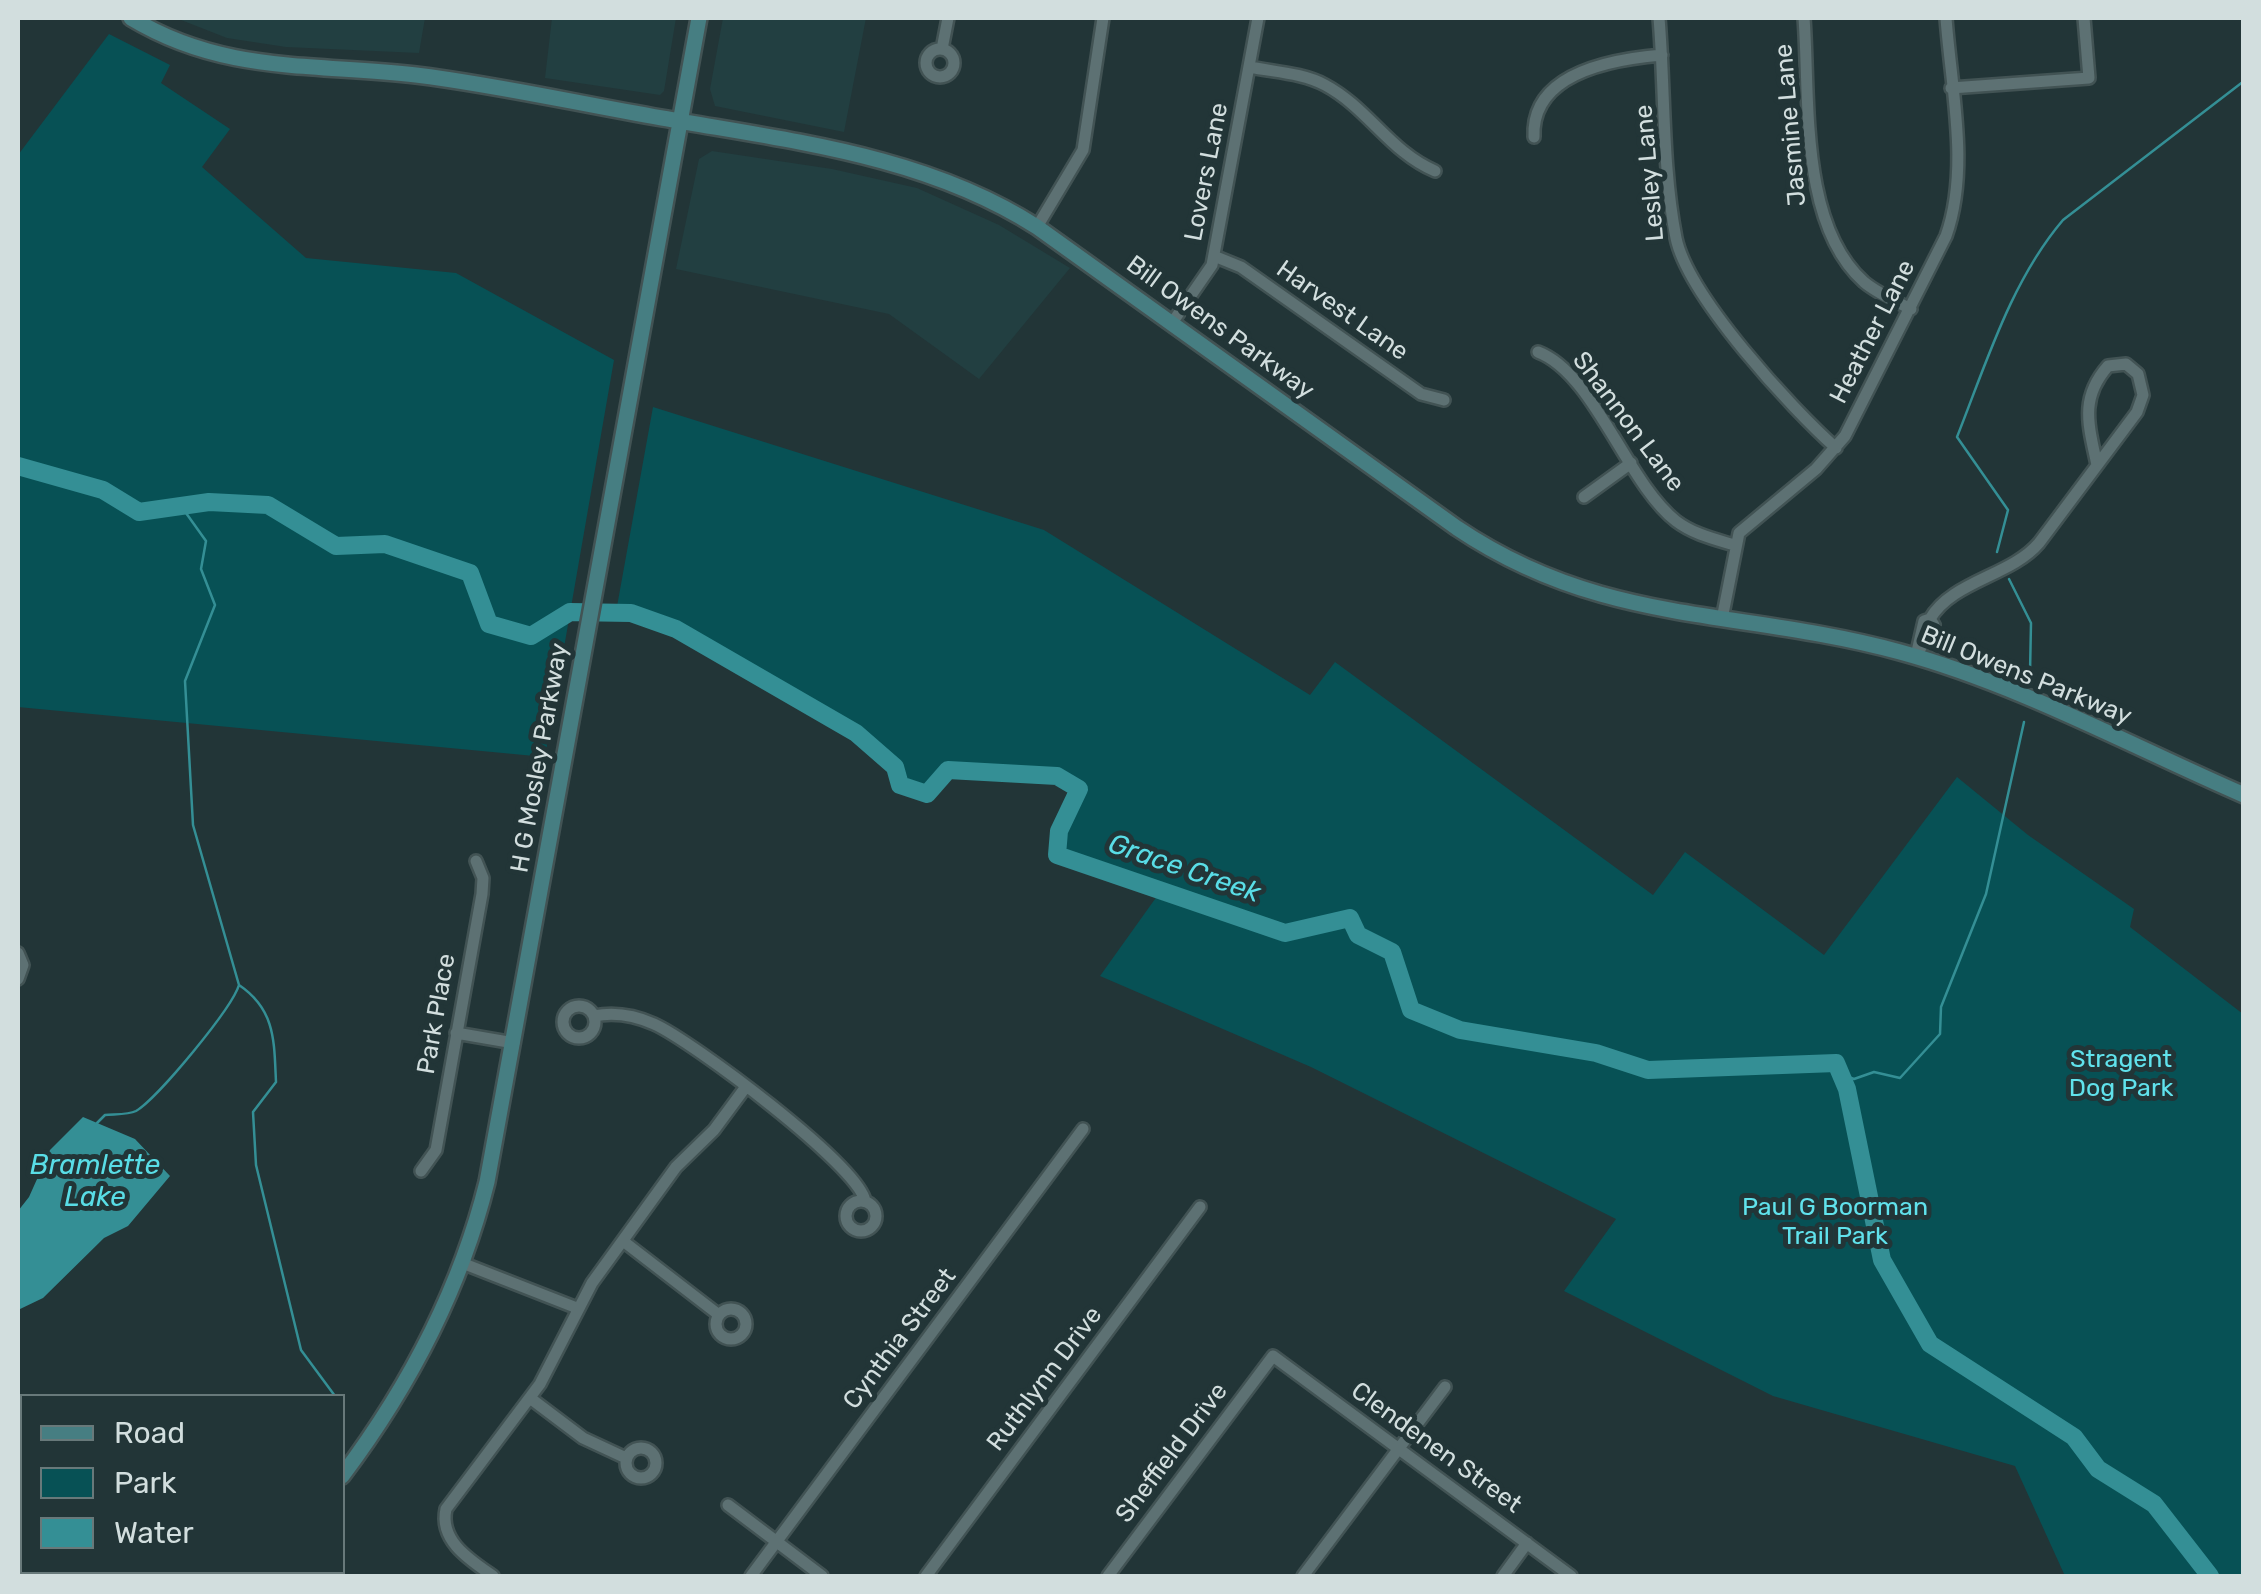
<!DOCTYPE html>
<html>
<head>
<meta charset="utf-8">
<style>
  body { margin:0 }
  #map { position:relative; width:2261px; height:1594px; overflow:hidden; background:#223537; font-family:Rubik,sans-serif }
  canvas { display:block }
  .frame { position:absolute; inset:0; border:20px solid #d2dede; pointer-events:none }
  .legend { position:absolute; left:20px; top:1394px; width:325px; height:180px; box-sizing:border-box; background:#223537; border:2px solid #68797a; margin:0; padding:12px 18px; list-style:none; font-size:30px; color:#d2dede }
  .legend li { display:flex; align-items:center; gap:20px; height:50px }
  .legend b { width:50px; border:2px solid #68797a }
</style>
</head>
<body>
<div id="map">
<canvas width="2261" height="1594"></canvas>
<div class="frame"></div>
<ul class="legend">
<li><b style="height:12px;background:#467e82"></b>Road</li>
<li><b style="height:28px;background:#075155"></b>Park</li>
<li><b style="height:28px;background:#348f95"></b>Water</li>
</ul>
</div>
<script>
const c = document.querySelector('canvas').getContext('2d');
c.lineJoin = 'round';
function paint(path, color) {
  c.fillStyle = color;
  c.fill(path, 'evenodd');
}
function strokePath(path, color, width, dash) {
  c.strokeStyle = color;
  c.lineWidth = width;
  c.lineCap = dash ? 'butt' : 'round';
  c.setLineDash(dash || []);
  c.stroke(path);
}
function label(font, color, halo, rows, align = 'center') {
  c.font = font + ' Rubik,sans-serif';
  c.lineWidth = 10;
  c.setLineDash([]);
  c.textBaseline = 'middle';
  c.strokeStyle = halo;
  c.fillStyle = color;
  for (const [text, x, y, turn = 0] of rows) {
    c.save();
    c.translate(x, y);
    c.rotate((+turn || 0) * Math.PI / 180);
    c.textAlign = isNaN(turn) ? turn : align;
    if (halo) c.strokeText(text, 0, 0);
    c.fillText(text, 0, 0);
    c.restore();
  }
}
const built = new Path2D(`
  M176 18H425L419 53 286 47 227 38Z
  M552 18H676L664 91 660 95 545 78Z
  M723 18H866L844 132 715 106 710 89Z
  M712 151 832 169 917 188 999 225 1070 268 979 379 889 314 676 269 699 159Z`);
const green = new Path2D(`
  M109 34 170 65 161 83 230 129 202 167 306 258 456 273 614 360 545 757 18 707V155Z
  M653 407 1044 530 1310 695 1335 662 1653 895 1685 852 1824 955 1957 777 2028 835 2134 909 2130 927 2243 1014V1576H2065L2015 1466 1773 1396 1564 1291 1616 1219 1311 1067 1100 976 1160 892 1057 855 1059 831 1079 789 1057 776 948 770 927 794 900 785C898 778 897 770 892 764 861 728 660 613 616 612Z`);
const water = new Path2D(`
  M83 1117 135 1139 170 1176 128 1226 104 1238 43 1298 18 1310V1211L29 1197 50 1150Z`);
const stream = new Path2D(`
  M181 506 206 541 201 569 215 605 185 681 193 825 239 985C276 1010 274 1042 276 1082L253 1112 256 1165 301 1350 335 1396
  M1997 552 2008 510 1957 437C1986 364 2011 281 2063 220L2244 81
  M2009 579 2031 623 2030 673
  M1840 1074 1854 1079 1874 1072 1900 1078 1940 1034 1941 1007 1986 894 2024 722
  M97 1123 105 1115C114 1114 128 1115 136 1111 158 1098 232 1008 239 985`);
const river = new Path2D(`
  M18 466 103 490 139 512 209 502 268 505 336 546 385 544 470 573 489 624 531 636 570 612 631 613 676 629 856 733 895 767 900 785 927 794 948 770 1057 776 1079 789 1059 831 1057 855 1285 933 1350 918 1358 935 1392 952 1411 1010 1460 1030 1596 1053 1648 1070 1836 1063 1847 1089 1882 1260 1930 1344 2074 1437 2098 1469 2154 1504 2210 1576`);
const minor = new Path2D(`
  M1659 18C1665 89 1662 167 1676 238 1688 296 1791 408 1836 448
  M1804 18C1810 98 1799 224 1864 282 1877 293 1895 301 1911 309
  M926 63a14 14 0 1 1 28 0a14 14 0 1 1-28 0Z
  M942 49 948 18
  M1250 67C1274 72 1303 73 1325 85 1368 108 1390 152 1435 171
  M1951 88 2089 78 2084 18
  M1534 137C1531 72 1614 59 1662 55
  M1037 227 1083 150 1103 18
  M1214 256 1241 267 1421 394 1444 400
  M1172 323 1212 265 1258 18
  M1538 352C1594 373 1627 483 1676 521 1693 534 1714 539 1734 545
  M1584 497 1631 463
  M1722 619 1739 533 1816 469 1845 436 1946 236C1970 169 1951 88 1946 18
  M1930 619C1952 581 2011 576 2039 543L2137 412 2143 395 2138 374 2126 364 2108 366C2079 399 2089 426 2097 465
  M1930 619 1934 625 1916 656 1924 621Z
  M18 953 23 965 18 979
  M563 1022a16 16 0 1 1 32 0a16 16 0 1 1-32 0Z
  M594 1016C614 1012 636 1016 654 1024 692 1041 858 1165 865 1201
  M456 1033 514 1043
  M421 1171 436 1150 482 894 483 878 476 861
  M846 1216a15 15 0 1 1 30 0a15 15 0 1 1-30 0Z
  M623 1241 719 1315
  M462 1263 577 1308
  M716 1324a15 15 0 1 1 30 0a15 15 0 1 1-30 0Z
  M530 1398 583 1438 626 1458
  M626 1463a15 15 0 1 1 30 0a15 15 0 1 1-30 0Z
  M728 1505 822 1576
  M493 1576C470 1560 439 1541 446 1509L540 1384 592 1283 676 1167 714 1130 745 1088
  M751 1576 1083 1129
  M926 1576 1200 1207
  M1108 1576 1273 1356 1571 1576
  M1303 1576 1445 1387
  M1503 1576 1527 1543`);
const secondary = new Path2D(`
  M131 18C224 74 312 63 416 75 498 85 580 104 662 118 790 141 925 155 1037 227L1457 528C1604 627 1739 608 1900 652 2018 684 2131 746 2244 795
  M342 1476C409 1387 460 1290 487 1182L699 18
  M267 1576 271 1572`);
const streetNames = [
  ["Jasmine Lane",1791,125,-95],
  ["Lovers Lane",1207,172,-79],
  ["Lesley Lane",1650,173,-95],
  ["Harvest Lane",1342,311,35],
  ["Bill Owens Parkway",1220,328,36],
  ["Heather Lane",1873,332,-63],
  ["Shannon Lane",1628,422,53],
  ["Bill Owens Parkway",2026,676,22],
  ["H G Mosley Parkway",540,758,-80],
  ["Park Place",437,1014,-80],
  ["Cynthia Street",900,1339,-53],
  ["Ruthlynn Drive",1045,1379,-53],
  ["Clendenen Street",1436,1448,36],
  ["Sheffield Drive",1172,1453,-53]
];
const parkNames = [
  ["Stragent",2121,1060],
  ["Dog Park",2121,1089],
  ["Paul G Boorman",1835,1208],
  ["Trail Park",1835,1237]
];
const waterNames = [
  ["Grace Creek",1184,869,19],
  ["Bramlette",95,1166],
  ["Lake",95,1198]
];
paint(built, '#223f41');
paint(green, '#075155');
paint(water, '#348f95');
strokePath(stream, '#348f95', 2.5);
strokePath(river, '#348f95', 18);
strokePath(minor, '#425354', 16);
strokePath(secondary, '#425354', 20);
strokePath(minor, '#5d7173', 11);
strokePath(secondary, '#467e82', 15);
label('25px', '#d2dede', '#223537', streetNames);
label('25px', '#60e2ec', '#223537', parkNames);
label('italic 28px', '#59dde6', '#223537', waterNames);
</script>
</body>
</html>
